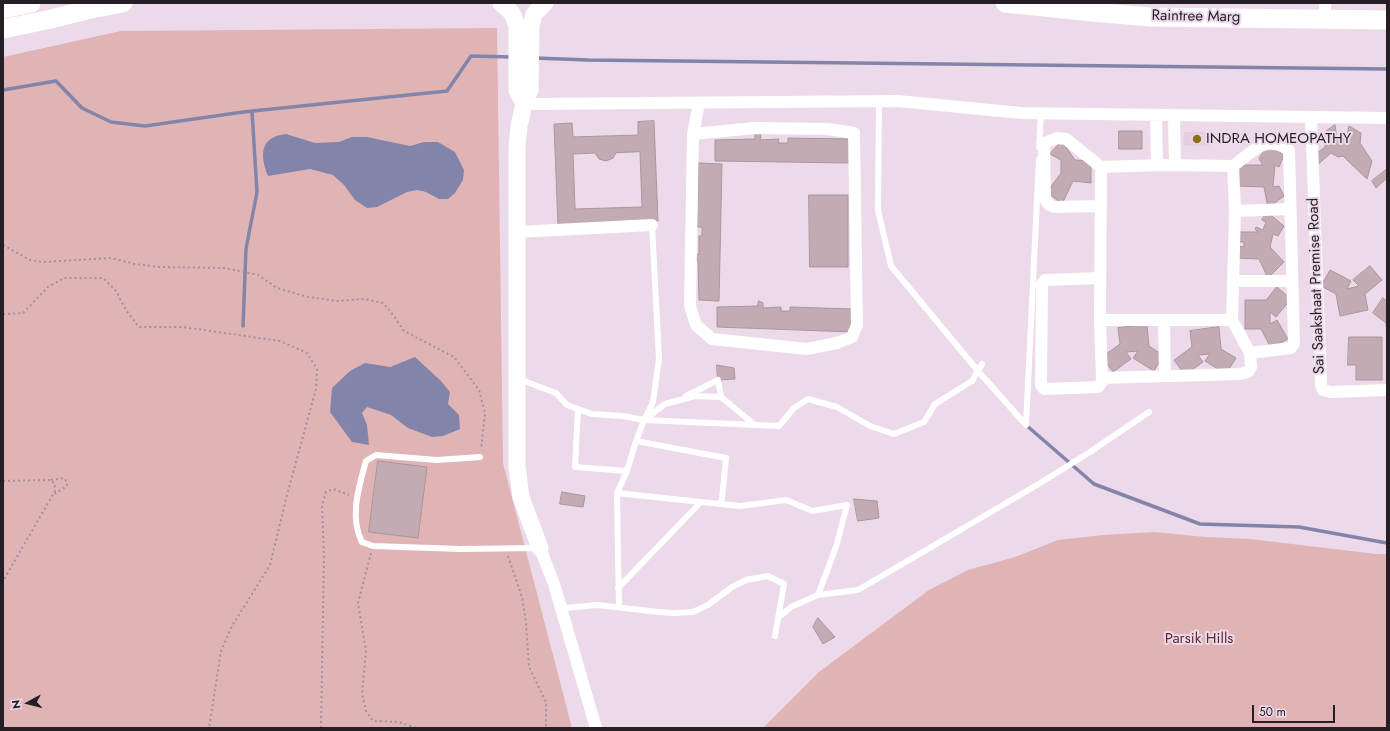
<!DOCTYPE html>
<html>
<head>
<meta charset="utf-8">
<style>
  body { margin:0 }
  #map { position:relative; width:1390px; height:731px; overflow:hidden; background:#ecd9e9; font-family:Jost,sans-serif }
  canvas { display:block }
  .frame { position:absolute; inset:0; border:4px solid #251e24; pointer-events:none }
  .north { position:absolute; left:8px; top:683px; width:40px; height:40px; -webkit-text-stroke:3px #ecd9e9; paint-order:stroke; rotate:263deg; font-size:11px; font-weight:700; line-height:16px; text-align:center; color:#251e24 }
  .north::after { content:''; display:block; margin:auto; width:14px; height:18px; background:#251e24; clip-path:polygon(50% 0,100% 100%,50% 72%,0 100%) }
  .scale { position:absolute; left:1252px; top:705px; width:83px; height:18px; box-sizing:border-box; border:2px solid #251e24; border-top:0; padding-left:5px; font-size:12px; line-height:14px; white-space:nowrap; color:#251e24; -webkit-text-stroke:3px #ecd9e9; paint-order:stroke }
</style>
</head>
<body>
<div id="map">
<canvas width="1390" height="731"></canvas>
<div class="frame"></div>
<div class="north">N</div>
<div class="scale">50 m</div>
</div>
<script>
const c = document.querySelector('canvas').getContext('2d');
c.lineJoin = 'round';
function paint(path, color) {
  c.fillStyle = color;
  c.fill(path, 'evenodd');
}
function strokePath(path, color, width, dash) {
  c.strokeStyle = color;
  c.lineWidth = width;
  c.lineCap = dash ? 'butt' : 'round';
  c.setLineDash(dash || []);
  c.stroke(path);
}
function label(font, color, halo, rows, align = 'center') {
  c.font = font + ' Jost,sans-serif';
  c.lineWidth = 4;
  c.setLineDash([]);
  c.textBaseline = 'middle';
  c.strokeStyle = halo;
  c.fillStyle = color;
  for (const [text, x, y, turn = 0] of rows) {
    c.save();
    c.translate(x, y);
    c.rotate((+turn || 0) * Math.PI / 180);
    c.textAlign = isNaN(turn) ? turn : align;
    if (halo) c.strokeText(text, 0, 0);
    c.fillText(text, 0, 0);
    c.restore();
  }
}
const built = new Path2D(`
  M1184 132H1210V146L1183 145Z`);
const green = new Path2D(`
  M497 28 503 463 572 728H3V57L121 31Z
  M1155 532 1205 537 1250 539 1376 554H1387V728H763L819 672 929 590 968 570 1015 557 1058 540 1103 535Z`);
const water = new Path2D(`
  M286 134 315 143 339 142 352 137H367L410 146 424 142H438L455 152 464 170 463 180 455 193 448 199H439L426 192 417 190 407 192 377 207 367 208 355 200 344 185 333 175 310 169 268 176C260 156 259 137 286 134Z
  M415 357 441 381 450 392 448 404 459 415 460 429 443 436 432 437 408 428 391 415 367 407 362 413 367 425 369 445 352 442 330 412 332 388 350 371 365 363 390 367Z`);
const stream = new Path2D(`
  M535 58 588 60 1387 69
  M3 90 56 81 82 108 111 122 145 126 243 112 447 91 471 56 513 57
  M243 326 246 249 257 192 252 111
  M1026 425 1094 484 1200 524 1299 527 1387 543`);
const building = new Path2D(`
  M654 121 658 221 558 225 554 124 572 123 573 137 638 135V122ZM640 152 642 207 575 209 573 154 595 153 599 159 606 161 613 158 616 153Z
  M1335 125 1337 138 1346 139 1349 126 1361 133 1360 143 1372 161 1367 179 1347 160 1343 156 1338 157 1331 153 1316 166 1313 156 1325 147V132Z
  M1119 131H1142V149H1119Z
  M759 133 761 135 760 140 779 139 778 143H788V138L851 139V163L715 161V140L755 139V135Z
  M1062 141 1075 160 1091 161V183L1073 181 1062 204 1047 192 1061 173V160L1050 154Z
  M1268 145 1284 155 1279 167 1275 165 1273 187 1279 186 1284 196 1268 208 1264 187 1238 186V165H1263L1259 159Z
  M699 163 722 164 719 301 699 300 698 260H694L697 254 699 255V236H702V227H698Z
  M1387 169V178L1376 188 1372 181Z
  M809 195H848V267H810Z
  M1267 212 1284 226 1278 236 1273 234 1270 247 1284 262 1268 278 1259 259 1237 258V246L1244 247V242H1237V232H1258L1255 229 1256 227 1263 230 1266 222 1262 220Z
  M1370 266 1382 280 1365 294 1368 310 1340 316 1336 294 1321 286 1330 270 1351 281 1347 289 1359 286 1353 280Z
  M1277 287 1291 299 1276 317 1270 312V324L1277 320 1288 339 1271 348 1261 329H1245V300H1266Z
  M1383 298 1387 301V335L1386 323 1373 313Z
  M759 301 763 303V308L781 307V311H790V307L853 309V332L717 327V307L757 306Z
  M1147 325 1149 346 1163 355 1154 371 1133 358 1138 351 1126 352 1131 359 1113 372 1102 357 1120 344 1118 328Z
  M1219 327 1221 349 1236 358 1226 374 1205 361 1210 354 1198 355 1203 362 1185 375 1174 360 1192 347 1190 331Z
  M1349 337H1382V380H1356V365H1348Z
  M717 365 734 368 735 379 718 380Z
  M378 461 427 467 418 538 369 532Z
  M562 492 585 496 583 507 560 504Z
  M854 499 877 501 879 518 858 521Z
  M818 618 835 637 823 644 813 627Z`);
const path = new Path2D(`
  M3 245 30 260 43 262 111 258 135 264 160 267 224 268 258 275 277 288 308 297 338 301 364 299 383 303 391 312 404 331 454 357 479 390 485 413 481 449
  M3 314 23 313 48 287 64 278H103L116 291 126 310 139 327H183L280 341 307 353 317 369 316 389 287 495 270 565 232 626 221 651 209 728
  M51 480 64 478 67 482V486L53 495
  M3 481 51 480 55 484V491L3 581
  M371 553 358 603 366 651 362 693 366 711 373 721 399 722 416 728
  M508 556 522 597 526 622 529 667 546 702V728
  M321 728 324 557 322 506 326 492 333 489 349 495`);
const lane = new Path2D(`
  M879 102 878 210 891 266 978 371 1026 425 1039 159
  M1039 147 1041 113
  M652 225 659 359 653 402 644 420 636 441 726 458 722 499 720 504
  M519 379 556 393 567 405 592 414 623 416 644 420 665 404 695 396 721 397 755 425
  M686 396 718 380 721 397
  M578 409 575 467 627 471 636 441
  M644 420 779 426 794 408 808 399 837 407 870 426 894 434 924 422 935 404 972 381 982 364
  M480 457 437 460 376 455 366 461C359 486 349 517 362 542L373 546 460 549 538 548
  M617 493 627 471
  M701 502 740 506 786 500 813 511 847 505 836 547 818 595
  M618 588 701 502 617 493 619 607
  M563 603 565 608 597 605 659 612 674 613 693 612 708 605 732 587 746 580 768 576 784 584 775 636
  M778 618 791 607 818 595 858 590 1042 482 1090 452 1149 412`);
const street = new Path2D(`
  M1325 19V3
  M524 104 898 101 1021 113 1387 118
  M1156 115 1157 165
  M1174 115 1175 165
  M1311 117 1321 385 1323 390 1331 392 1387 390
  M693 134 755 128 828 129 854 133 857 325 852 337 837 343 807 349 712 339 696 325 690 306 693 134 699 103
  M1165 165 1233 166 1235 211 1232 320H1100L1101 167Z
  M1101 206 1054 207 1049 205 1045 199 1044 143 1057 138 1066 139 1101 167
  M1235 211 1290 209
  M517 232 652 225
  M1100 278 1045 280 1042 284 1041 385 1044 389 1098 387 1102 382V378
  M1233 281H1292
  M1100 320 1102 378 1240 374 1248 372 1251 367 1250 353 1291 348 1294 344 1289 150C1264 134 1253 152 1233 166
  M1164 320 1165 375
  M1232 320 1250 353
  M540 548 554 584 596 728`);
const secondary = new Path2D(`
  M501 3 512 13 517 26V90L524 104
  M540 548 521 497 517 466V147L519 126 524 104 530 90 531 26 534 14 545 3`);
const primary = new Path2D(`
  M1005 3 1092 12 1150 17 1387 20
  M3 9 31 3
  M3 29 51 19 91 9 123 3`);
const markers = [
  [1197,139,5,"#906f15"]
];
const streetNames = [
  ["Raintree Marg",1196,17,1],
  ["Sai Saakshaat Premise Road",1317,286,-92]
];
const poiNames = [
  ["INDRA HOMEOPATHY",1206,139]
];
const parkNames = [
  ["Parsik Hills",1199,639]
];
paint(built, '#e6cde3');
paint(green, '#e0b4b5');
paint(water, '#8384aa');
strokePath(stream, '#8384aa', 3.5);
paint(building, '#c3abb4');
strokePath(building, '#ab949d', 1);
strokePath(path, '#9f919d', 2, [2, 3]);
strokePath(lane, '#fff', 6);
strokePath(street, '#fff', 12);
strokePath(secondary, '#fff', 17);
strokePath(primary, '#fff', 19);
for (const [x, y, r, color] of markers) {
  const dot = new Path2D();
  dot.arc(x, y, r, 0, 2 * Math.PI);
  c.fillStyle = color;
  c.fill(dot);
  strokePath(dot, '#ecd9e9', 1.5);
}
label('15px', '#251e24', '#ecd9e9', streetNames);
label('15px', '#251e24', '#ecd9e9', poiNames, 'left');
label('15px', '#64282e', '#ecd9e9', parkNames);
</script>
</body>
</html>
